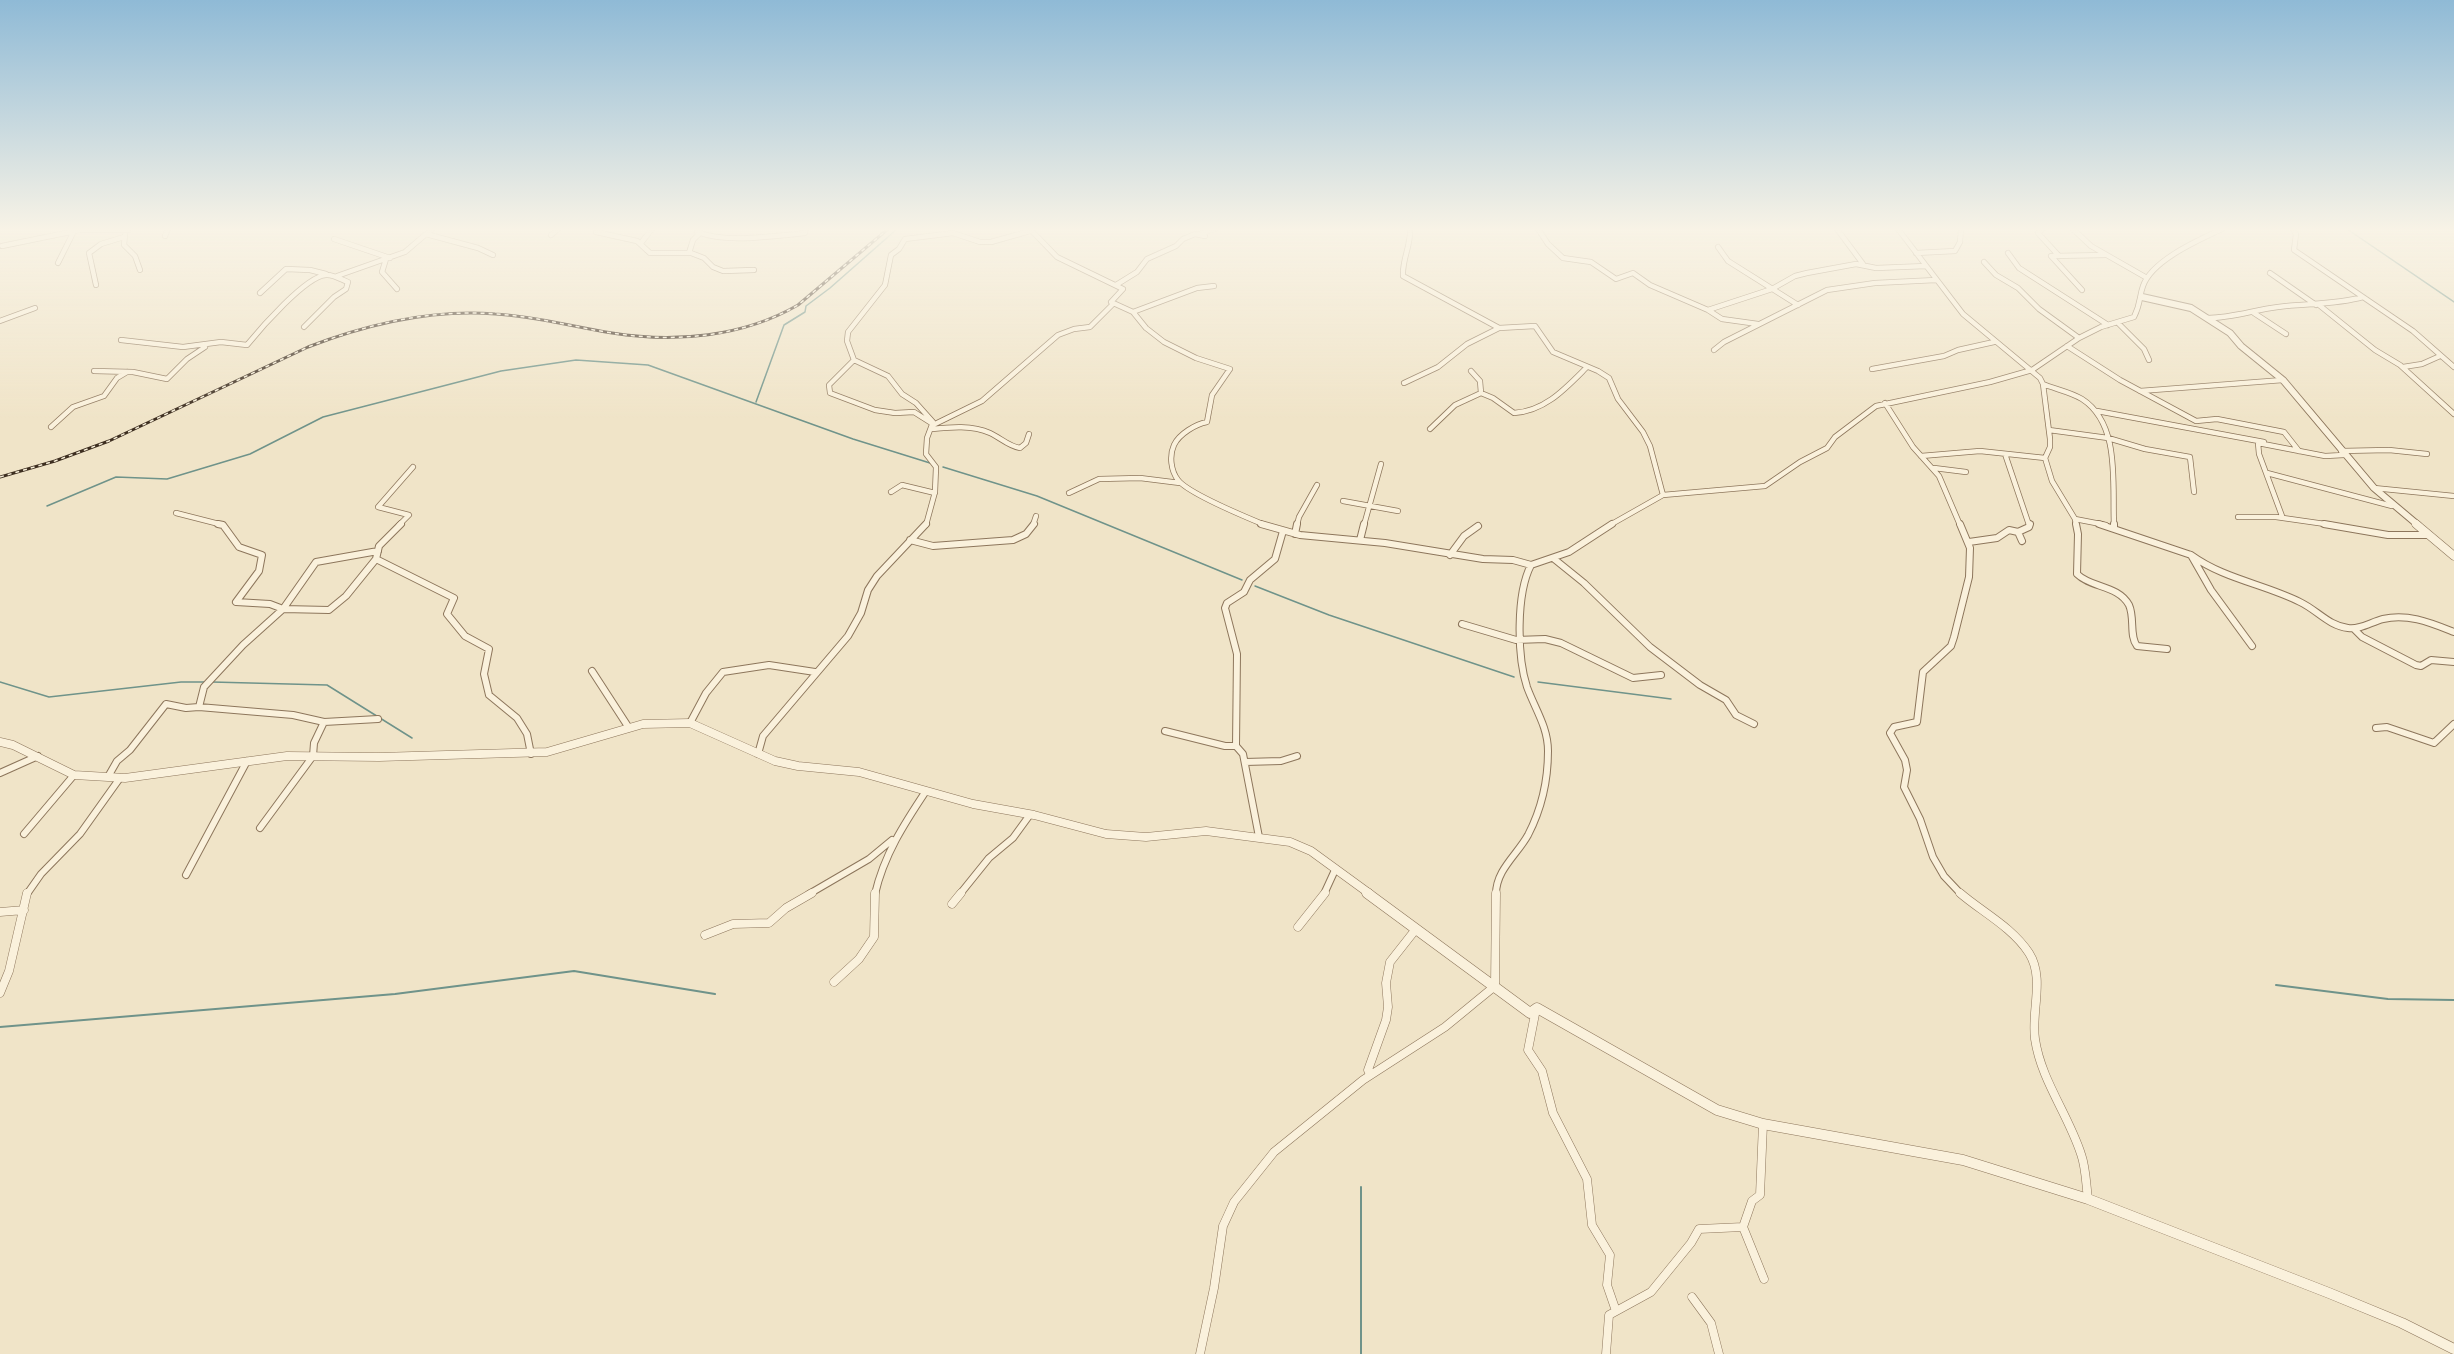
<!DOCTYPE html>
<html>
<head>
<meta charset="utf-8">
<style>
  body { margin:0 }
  canvas { display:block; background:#f0e4c8 }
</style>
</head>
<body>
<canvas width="2454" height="1354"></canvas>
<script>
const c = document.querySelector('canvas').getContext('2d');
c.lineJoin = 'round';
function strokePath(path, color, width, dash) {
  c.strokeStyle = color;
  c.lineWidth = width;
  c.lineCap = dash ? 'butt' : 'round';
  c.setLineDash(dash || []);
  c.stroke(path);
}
const streamFar1 = new Path2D(`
  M2347 229 2454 302
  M756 402 784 325 805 312 806 306 830 288 897 229
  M943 467 1037 496 1242 580
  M47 506 116 477 167 479 250 454 323 417 501 371 576 360 648 365 853 439 930 463
  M1255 586 1329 615 1514 677
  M0 682 49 697 181 682H205
  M212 682 327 685 412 738
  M1538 682 1671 699`);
const stream = new Path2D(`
  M2276 985 2388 999 2454 1000
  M0 1027 395 994 574 971 715 994
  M1361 1187V1354`);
const minorFar2 = new Path2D(`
  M601 229 596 232 637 241 650 253H691L704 258 713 267 723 271 754 270
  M700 229 697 232C727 243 764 237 796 234L805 233 806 229
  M1030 229 1057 257 1123 289 1111 302 1133 312 1146 328 1164 342 1196 358 1230 369 1212 395 1207 422C1196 424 1179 434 1174 445 1169 456 1171 471 1178 480 1188 493 1248 518 1265 525
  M1410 229C1411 246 1402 259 1403 276L1499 328
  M1538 229 1548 244 1563 258 1591 262 1616 279 1633 273 1650 285 1708 310 1772 289 1795 276 1807 273 1856 264 1876 268 1926 266
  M1837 229 1863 264
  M1898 229 1963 314 2040 378 2043 384 2050 439V447L2045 458 2052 481 2075 519 2076 525
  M2043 229 2038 233 2059 256
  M2073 229 2091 246 2147 278
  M426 234 478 248 493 255
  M1199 234 1215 229
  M125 235 124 245 135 256 140 270
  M551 235 558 229
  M165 236 168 229
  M334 239 390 258
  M641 243 652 229
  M2 246 80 230H128
  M1718 247 1728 261 1798 305
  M689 253 693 240 700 233
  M1916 253 1955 251 1960 242 1961 229
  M2008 253 2019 268 2108 325
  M386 259 382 272 397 289
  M1984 262 1996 275 2018 288 2039 309 2079 338
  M58 263 73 233
  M2270 273 2316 305
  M337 276 405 252 432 229
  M96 285 89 253 101 244 124 237
  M1116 285 1137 272 1147 259 1176 246 1183 239 1195 234 1205 236
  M2082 290 2051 256 2106 255
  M260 293 286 269 310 270 326 274
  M2363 297 2413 331 2454 367
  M2319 305 2375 350 2400 365 2454 414
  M1708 310 1722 319 1758 324
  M1133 312 1197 288 1214 286
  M2254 313 2286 334
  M2208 318C2232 318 2254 310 2278 307 2307 303 2335 305 2363 297L2294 250 2296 234 2293 229
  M0 321 35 308
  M2118 323 2144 349 2149 360
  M121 340 183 347 221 342 247 345C260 329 306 276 326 275 333 274 342 280 348 282L346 289 334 297 304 327
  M2067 346 2120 380 2196 421 2217 419 2284 432 2299 451
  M1714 350 1724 342 1827 290 1875 283 1936 280
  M854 360 829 385 830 393 875 410 895 413 914 412 933 424
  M2403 367 2422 364 2440 356
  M1872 369 1944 356 1958 350 1994 342
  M94 371 133 372 167 379 187 359 205 347
  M1471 371 1480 381 1481 393
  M1404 383 1438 367 1467 344 1499 328 1535 326 1553 352 1598 371 1609 378 1618 399 1643 432 1650 446 1663 495
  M2043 384C2055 389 2071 392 2082 399 2121 424 2112 485 2114 525
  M2140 391 2283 380
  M1885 403 1913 447 1939 476 1960 525
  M2097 411 2264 442
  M933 425 982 401 1058 335 1074 329 1090 327 1113 304
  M51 427 73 407 104 396 117 378 127 372
  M932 429C951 427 972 425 990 433 1001 438 1008 446 1020 448L1026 443 1029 434
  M1430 429 1455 405 1481 393 1493 398 1514 413C1545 411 1565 389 1586 368
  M2049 430 2108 438 2145 449 2190 457 2194 492
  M2341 451 2389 450 2427 454
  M2005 454 2029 525
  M1921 456 1980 451 2045 458
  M1934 468 1966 472
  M2267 473 2392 506
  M2374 488 2454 496
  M891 492 902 485 935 493
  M1069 493 1099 479 1140 478 1180 483
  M1343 501 1398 511
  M176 513 223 525
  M2282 516 2259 454 2258 443 2325 456 2344 455
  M2238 517H2276L2332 525
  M2075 519 2106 525
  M399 525 409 515 378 507 413 467
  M926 525 935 492 936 467 926 454 927 438 933 422 916 403 902 394 888 376 854 360 847 341 848 332 885 285 891 255 899 249 905 239 953 233 980 242H991L1030 231
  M1033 525 1036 516
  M1297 525 1299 517 1317 485
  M1364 525 1381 464
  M1610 525 1663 495 1765 486 1800 462 1827 448 1835 437 1876 406 1990 382 2032 370 2079 338 2101 327 2134 317C2141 303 2139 297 2143 286 2152 260 2199 240 2222 229`);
const minorFar1 = new Path2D(`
  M218 524 223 525 239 547 262 555 259 571 236 602 270 604 283 609 316 562 378 551
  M1261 524 1300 535 1385 543 1483 559 1513 560 1531 565
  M1960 524 1970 548 1969 577 1954 637 1951 646 1923 672 1917 722 1894 727 1890 733 1905 760 1907 770 1904 787 1920 819 1933 857 1944 876 1961 894
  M2076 524 2078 534 2077 574C2091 588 2118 585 2129 605 2135 618 2129 636 2137 646L2167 649
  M2099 524 2191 555 2211 590 2252 646
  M2114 524V528
  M2324 524 2388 535H2429
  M1295 534 1297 524
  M910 540 933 546 1013 540 1026 534 1034 524
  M1360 540 1364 524
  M2022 541 2018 532 2029 527 2030 524
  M1969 542 1997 538 2009 530 2018 532
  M1450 555 1464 536 1478 526
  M2191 555C2224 579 2264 584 2300 602 2317 610 2329 626 2348 628 2360 630 2371 622 2383 619 2408 613 2431 623 2454 632
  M1553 558 1584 583 1650 647 1700 685 1726 700 1736 715 1754 724
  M376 559 454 598 447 614 465 636 489 649 484 674 489 695 517 718 527 734 531 754
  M1462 624 1516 640 1545 639 1561 643 1633 678 1661 675
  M2354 629 2362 637 2416 665 2421 666 2431 660 2454 662
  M592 671 629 728
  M324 722 293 715 199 707 204 687 243 645 283 609 329 610 346 596 376 559 379 546 401 524
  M690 723 706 693 723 672 769 665 815 672
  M2376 728 2387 727 2434 743 2454 724
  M1165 731 1225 746H1236L1237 654 1225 608 1227 603 1244 592 1250 580 1275 559 1283 531
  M1236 746 1243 754 1259 837
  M758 754 763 736 848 636 861 613 868 590 877 576 926 524
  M1245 762 1281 761 1297 756
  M0 773 38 756
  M109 775 117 761 130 750 166 704 186 708 199 707
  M260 828 313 756 314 743 324 722 378 719
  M24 834 74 775
  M186 875 247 761
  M27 894 41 874 80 834 120 778
  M809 894 869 859 892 840
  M875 894C884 855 904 824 926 791
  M960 894 989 858 1013 838 1029 816
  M1324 894 1335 870
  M1496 894C1496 870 1517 855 1528 835 1541 810 1548 780 1548 751 1548 727 1535 709 1527 687 1517 656 1516 594 1531 565L1569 552 1612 524`);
const minor = new Path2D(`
  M1960 893C1982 912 2012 927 2029 953 2045 978 2031 1011 2035 1039 2041 1080 2068 1114 2081 1154 2086 1168 2086 1184 2088 1199
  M952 904 961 893
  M0 912 24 910
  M1298 927 1325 893
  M705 935 733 924 769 923 786 908 812 893
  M834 982 859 959 874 937 875 893
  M0 993 9 971 27 893
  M1536 1009 1528 1050 1542 1071 1553 1113 1587 1179 1592 1225 1610 1255 1607 1285 1616 1311
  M1370 1075 1368 1070 1386 1020 1388 1007 1386 983 1390 962 1416 929
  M1763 1124 1760 1195 1752 1201 1743 1227 1764 1279
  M1692 1297 1711 1323 1719 1354
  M1200 1354 1214 1288 1223 1226 1234 1202 1274 1152 1363 1080 1445 1027 1495 986 1496 893
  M1606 1354 1609 1315 1651 1292 1691 1243 1699 1229 1743 1227`);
const tertiaryFar2 = new Path2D(`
  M2142 297 2191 308 2230 333 2241 346 2283 380 2374 488 2418 525`);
const tertiaryFar1 = new Path2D(`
  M2416 524 2454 556
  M0 742 13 745 74 775 125 778 287 756 379 757 547 752 643 724 690 723 775 761 798 766 859 772 973 804 1034 815 1106 834 1146 837 1206 831 1290 842 1311 851 1370 894`);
const tertiary = new Path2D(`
  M1367 893 1530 1013 1537 1008 1717 1110 1763 1124 1963 1160 2088 1199 2329 1293 2402 1323 2454 1349`);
const rail = new Path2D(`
  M0 477 55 461 109 441 308 347C368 324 430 309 495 314 535 316 573 327 612 333 675 343 743 337 798 305L888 229`);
strokePath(streamFar1, '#6f938a', 1.5);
strokePath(stream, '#6f938a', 2);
strokePath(minorFar2, '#8d765c', 6);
strokePath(minorFar1, '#8d765c', 8);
strokePath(minor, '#8d765c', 9);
strokePath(tertiaryFar2, '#8d765c', 8);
strokePath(tertiaryFar1, '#8d765c', 9);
strokePath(tertiary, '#8d765c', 11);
strokePath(minorFar2, '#faf1dc', 4.5);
strokePath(minorFar1, '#faf1dc', 6);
strokePath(minor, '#faf1dc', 8);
strokePath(tertiaryFar2, '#faf1dc', 6);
strokePath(tertiaryFar1, '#faf1dc', 8);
strokePath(tertiary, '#faf1dc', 10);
strokePath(rail, '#3d2e20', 3);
strokePath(rail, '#f7eed8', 1.5, [4]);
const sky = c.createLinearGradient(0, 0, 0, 418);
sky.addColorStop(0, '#8fbad6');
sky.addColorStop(0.55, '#f8f3e6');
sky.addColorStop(1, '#f8f3e600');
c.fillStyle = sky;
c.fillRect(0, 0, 2454, 418);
</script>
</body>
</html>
